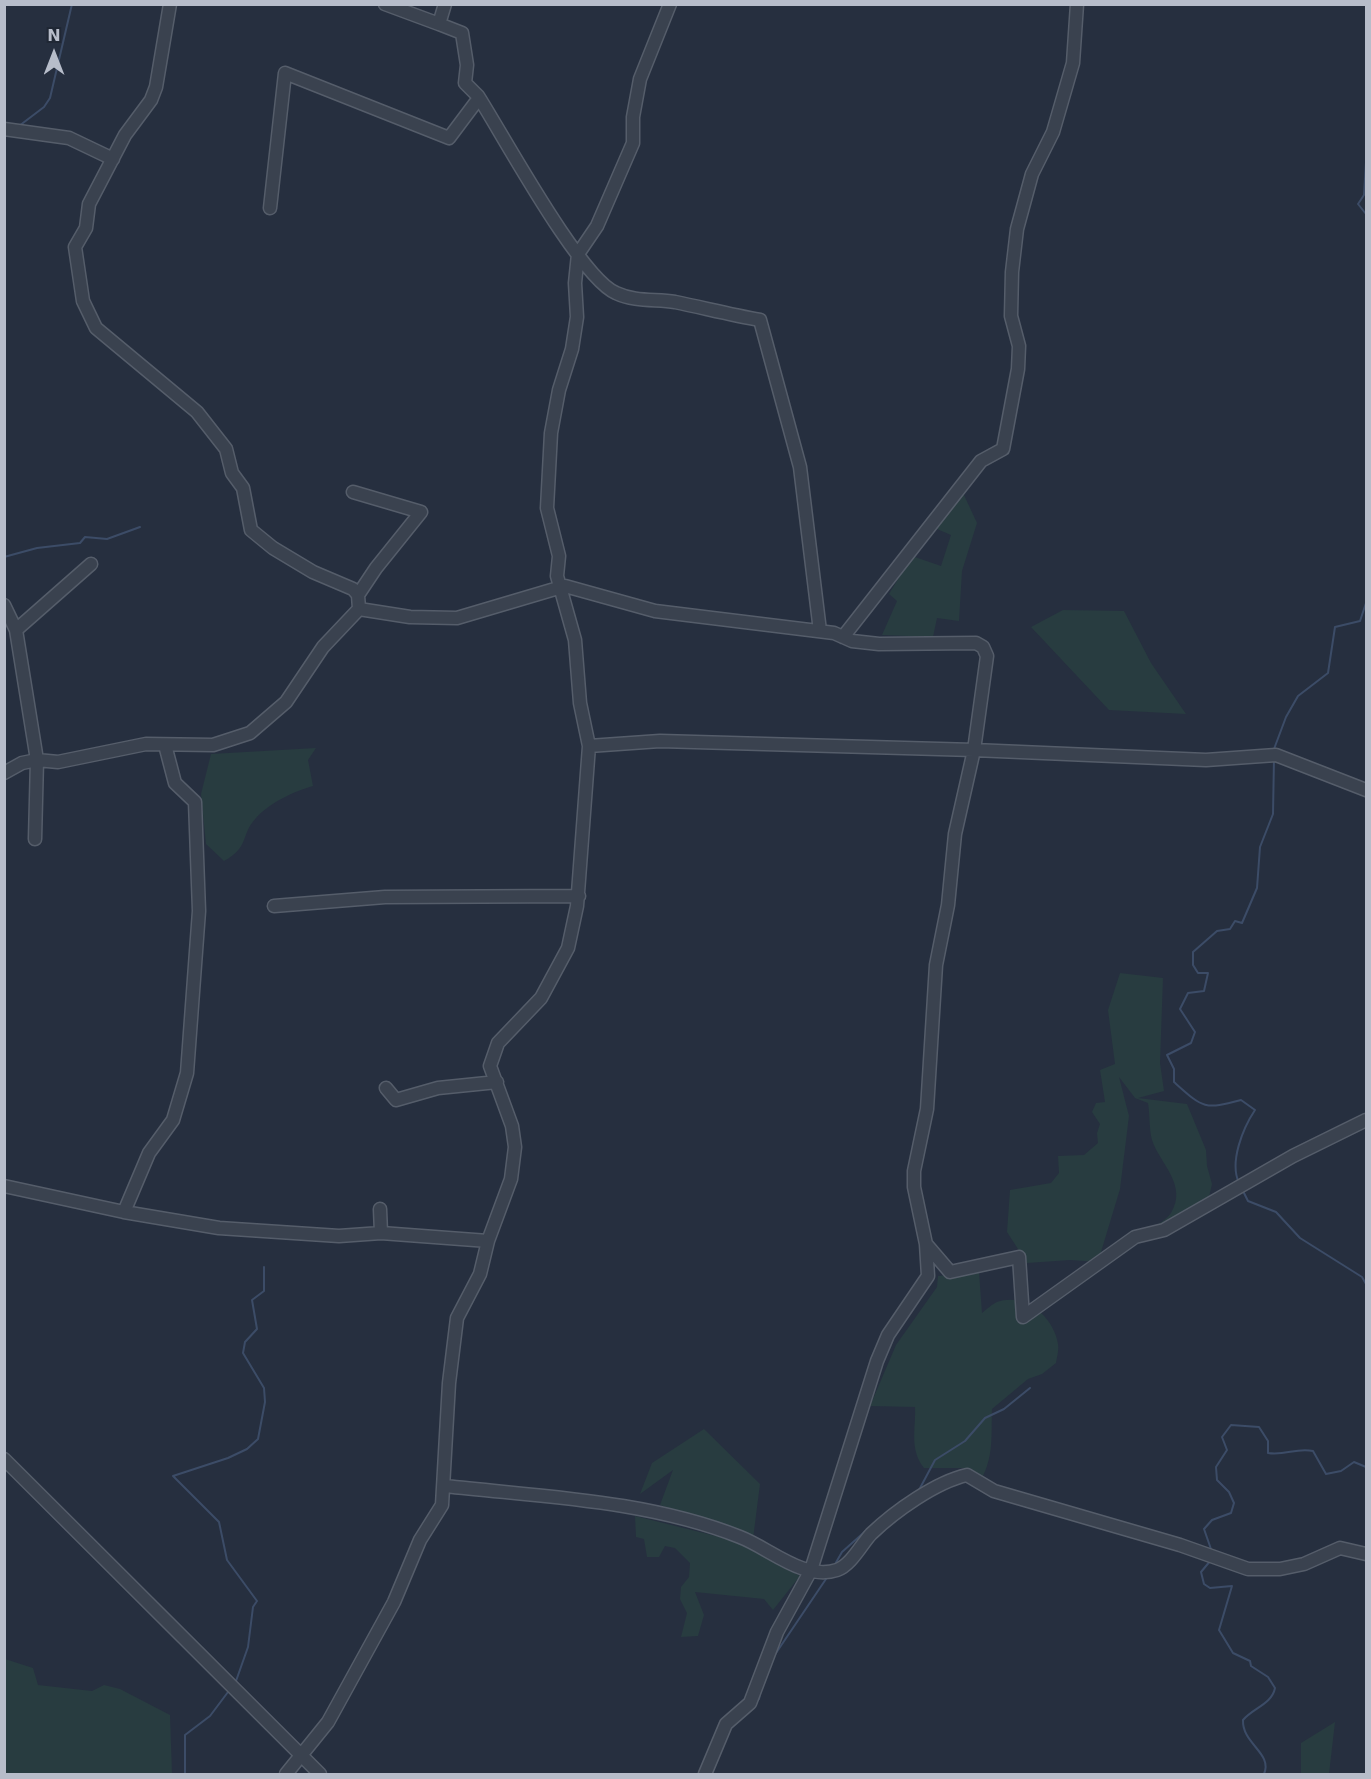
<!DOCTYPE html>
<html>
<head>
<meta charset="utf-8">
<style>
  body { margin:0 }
  #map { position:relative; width:1371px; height:1779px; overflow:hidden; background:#262f3f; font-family:"DejaVu Sans",sans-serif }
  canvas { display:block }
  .frame { position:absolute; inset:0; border:6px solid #b7bdca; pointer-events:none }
  .north { position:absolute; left:24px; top:24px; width:60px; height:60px; -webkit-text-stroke:4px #1f2734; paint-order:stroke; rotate:0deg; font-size:16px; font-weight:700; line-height:24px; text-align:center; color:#b7bdca }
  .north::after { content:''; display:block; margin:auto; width:21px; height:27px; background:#b7bdca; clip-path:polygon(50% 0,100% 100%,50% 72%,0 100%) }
</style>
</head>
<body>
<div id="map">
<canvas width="1371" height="1779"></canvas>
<div class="frame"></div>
<div class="north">N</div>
</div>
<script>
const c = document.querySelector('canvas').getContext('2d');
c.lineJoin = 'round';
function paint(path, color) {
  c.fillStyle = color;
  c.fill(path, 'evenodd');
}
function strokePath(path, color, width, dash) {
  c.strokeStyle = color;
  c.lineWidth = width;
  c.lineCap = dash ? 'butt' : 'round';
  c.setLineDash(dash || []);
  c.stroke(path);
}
const green = new Path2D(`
  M963 493 977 523 962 571 959 621 937 618 933 637 882 635 897 601 889 594 912 556 941 566 951 535 937 529Z
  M1063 610 1124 611 1151 663 1186 714 1109 710 1031 627Z
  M316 748 308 760 313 786C295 791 269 803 256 818 240 835 250 847 224 861L206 844 201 794 211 754Z
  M1120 973 1163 978 1160 1063 1164 1091 1138 1098 1187 1104 1206 1150 1207 1166 1212 1184 1209 1197 1146 1233C1154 1225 1165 1222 1171 1213 1188 1185 1160 1164 1152 1140 1149 1129 1150 1115 1148 1103L1135 1098 1119 1077 1129 1116 1120 1189 1098 1262 1070 1260 1027 1263 1007 1232 1010 1190 1051 1183 1059 1173 1058 1156 1084 1155 1098 1143 1097 1133 1100 1124 1092 1112 1096 1103 1105 1102 1100 1070 1115 1064 1108 1010Z
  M979 1272 982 1313C986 1310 992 1304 997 1302 1025 1292 1054 1317 1058 1344 1059 1350 1057 1357 1056 1363L1042 1374 1028 1379 992 1409C991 1432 994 1454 983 1476L969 1468H924C909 1449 916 1429 915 1407L870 1406 896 1345 937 1287 938 1276Z
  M704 1429 760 1484 753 1539 660 1505 673 1470 640 1494 652 1463Z
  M635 1516 732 1540 800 1576 773 1610 764 1599 695 1592 704 1615 698 1636 681 1637 687 1613 680 1599 681 1587 689 1577 690 1563 675 1548 665 1546 659 1557H647L644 1539 636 1537Z
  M5 1659 33 1668 38 1685 92 1691 104 1685 120 1689 170 1715 172 1773 5 1774Z
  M1335 1722 1329 1774H1301V1743Z`);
const stream = new Path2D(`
  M19 126 44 107 50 98 72 4
  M1366 162 1364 195 1358 204 1366 214
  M4 557 37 548 80 543 85 537 107 539 140 527
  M1274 749 1286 717 1298 696 1328 673 1335 627 1360 621 1366 603
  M1239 1183C1229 1162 1243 1128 1255 1110L1241 1100C1204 1110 1203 1108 1174 1082V1069L1167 1055 1191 1043 1195 1032 1180 1009 1188 993 1204 991 1208 973H1198L1193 965V952L1217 931 1230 929 1235 921 1242 923 1257 888 1260 847 1273 814 1274 758
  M1243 1191 1248 1201 1276 1212 1300 1238 1362 1277 1366 1284
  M919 1490 935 1460 965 1441 985 1418 1004 1409 1030 1388
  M1212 1552 1204 1529 1212 1520 1231 1513 1234 1503 1229 1492 1217 1480 1216 1467 1227 1450 1222 1437 1231 1425 1259 1427 1268 1441V1453C1285 1456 1297 1447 1313 1451L1326 1474 1341 1471 1354 1462 1366 1467
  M1211 1560 1201 1572 1204 1584 1210 1588 1232 1586 1219 1630 1233 1653 1250 1661 1251 1666 1268 1677 1275 1688C1272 1704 1253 1708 1243 1720 1242 1744 1273 1753 1264 1774
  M834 1566 842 1552 879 1519
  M774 1656 828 1576
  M236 1681 248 1647 253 1607 257 1601 227 1560 219 1522 173 1476 228 1458 247 1449 258 1439 265 1402 264 1388 243 1353 245 1342 257 1329 252 1300 264 1291V1267
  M759 1699 761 1689
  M185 1774V1735L210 1716 228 1692`);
const minor = new Path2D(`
  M170 4 156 87 151 100 125 135 89 204 86 228 75 247 83 301 96 328 197 412 226 449 232 473 243 488 251 530 273 548 313 572 353 589 358 595 359 609
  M385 4 439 24 445 4
  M439 24 462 33 467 65 465 83 478 96C503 135 580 278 616 293 635 302 655 299 675 302 704 308 732 315 760 320L800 467 820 631
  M4 129 69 138 113 159
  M270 208 285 73 449 138 479 98
  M353 492 421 512 376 568 358 595
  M4 605 16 630 37 760 35 839
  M16 630 91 564
  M843 637 981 461 1003 449 1018 369 1019 346 1011 316 1012 272 1017 229 1032 174 1053 132 1073 63 1077 4
  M165 745 175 783 195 802 199 911 187 1073 173 1120 149 1153 124 1212 219 1228 339 1236 381 1233 488 1241
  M589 746 660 741 974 750 1206 760 1276 755 1366 790
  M4 773 22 763 37 760 58 762 146 744 213 745 250 733 286 702 323 647 359 609 410 617 457 618 565 586 655 611 834 633 852 641 879 644 976 643 983 647 987 656 974 750 955 834 948 905 936 965 927 1109 914 1171V1187L926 1244 928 1276 888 1335 877 1361 811 1570 777 1632 750 1703 726 1724 705 1774
  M274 906 385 897 579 896
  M386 1088 396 1100 438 1088 497 1082
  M4 1186 124 1212
  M380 1209 381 1233
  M926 1244 950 1272 1019 1257 1023 1317 1135 1237 1164 1230 1293 1156 1366 1120
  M4 1459 320 1774
  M445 1486C543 1497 647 1500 740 1537 769 1548 804 1581 837 1570 851 1565 861 1545 871 1534 895 1511 936 1482 967 1475L994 1491 1180 1545 1248 1569H1280L1304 1564 1340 1548 1366 1554
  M286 1774 328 1722 394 1602 420 1540 442 1505 449 1383 457 1318 480 1274 488 1241 511 1179 515 1147 512 1126 490 1066 498 1043 541 998 568 948 577 906 589 746 580 703 575 640 557 576 559 556 547 508 551 433 559 390 572 349 577 317 575 283 578 254 597 226 633 143V117L640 79 670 4`);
paint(green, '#283c40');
strokePath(stream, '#3c4c67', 2);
strokePath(minor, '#555d6a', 15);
strokePath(minor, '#3a424f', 12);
</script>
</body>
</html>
